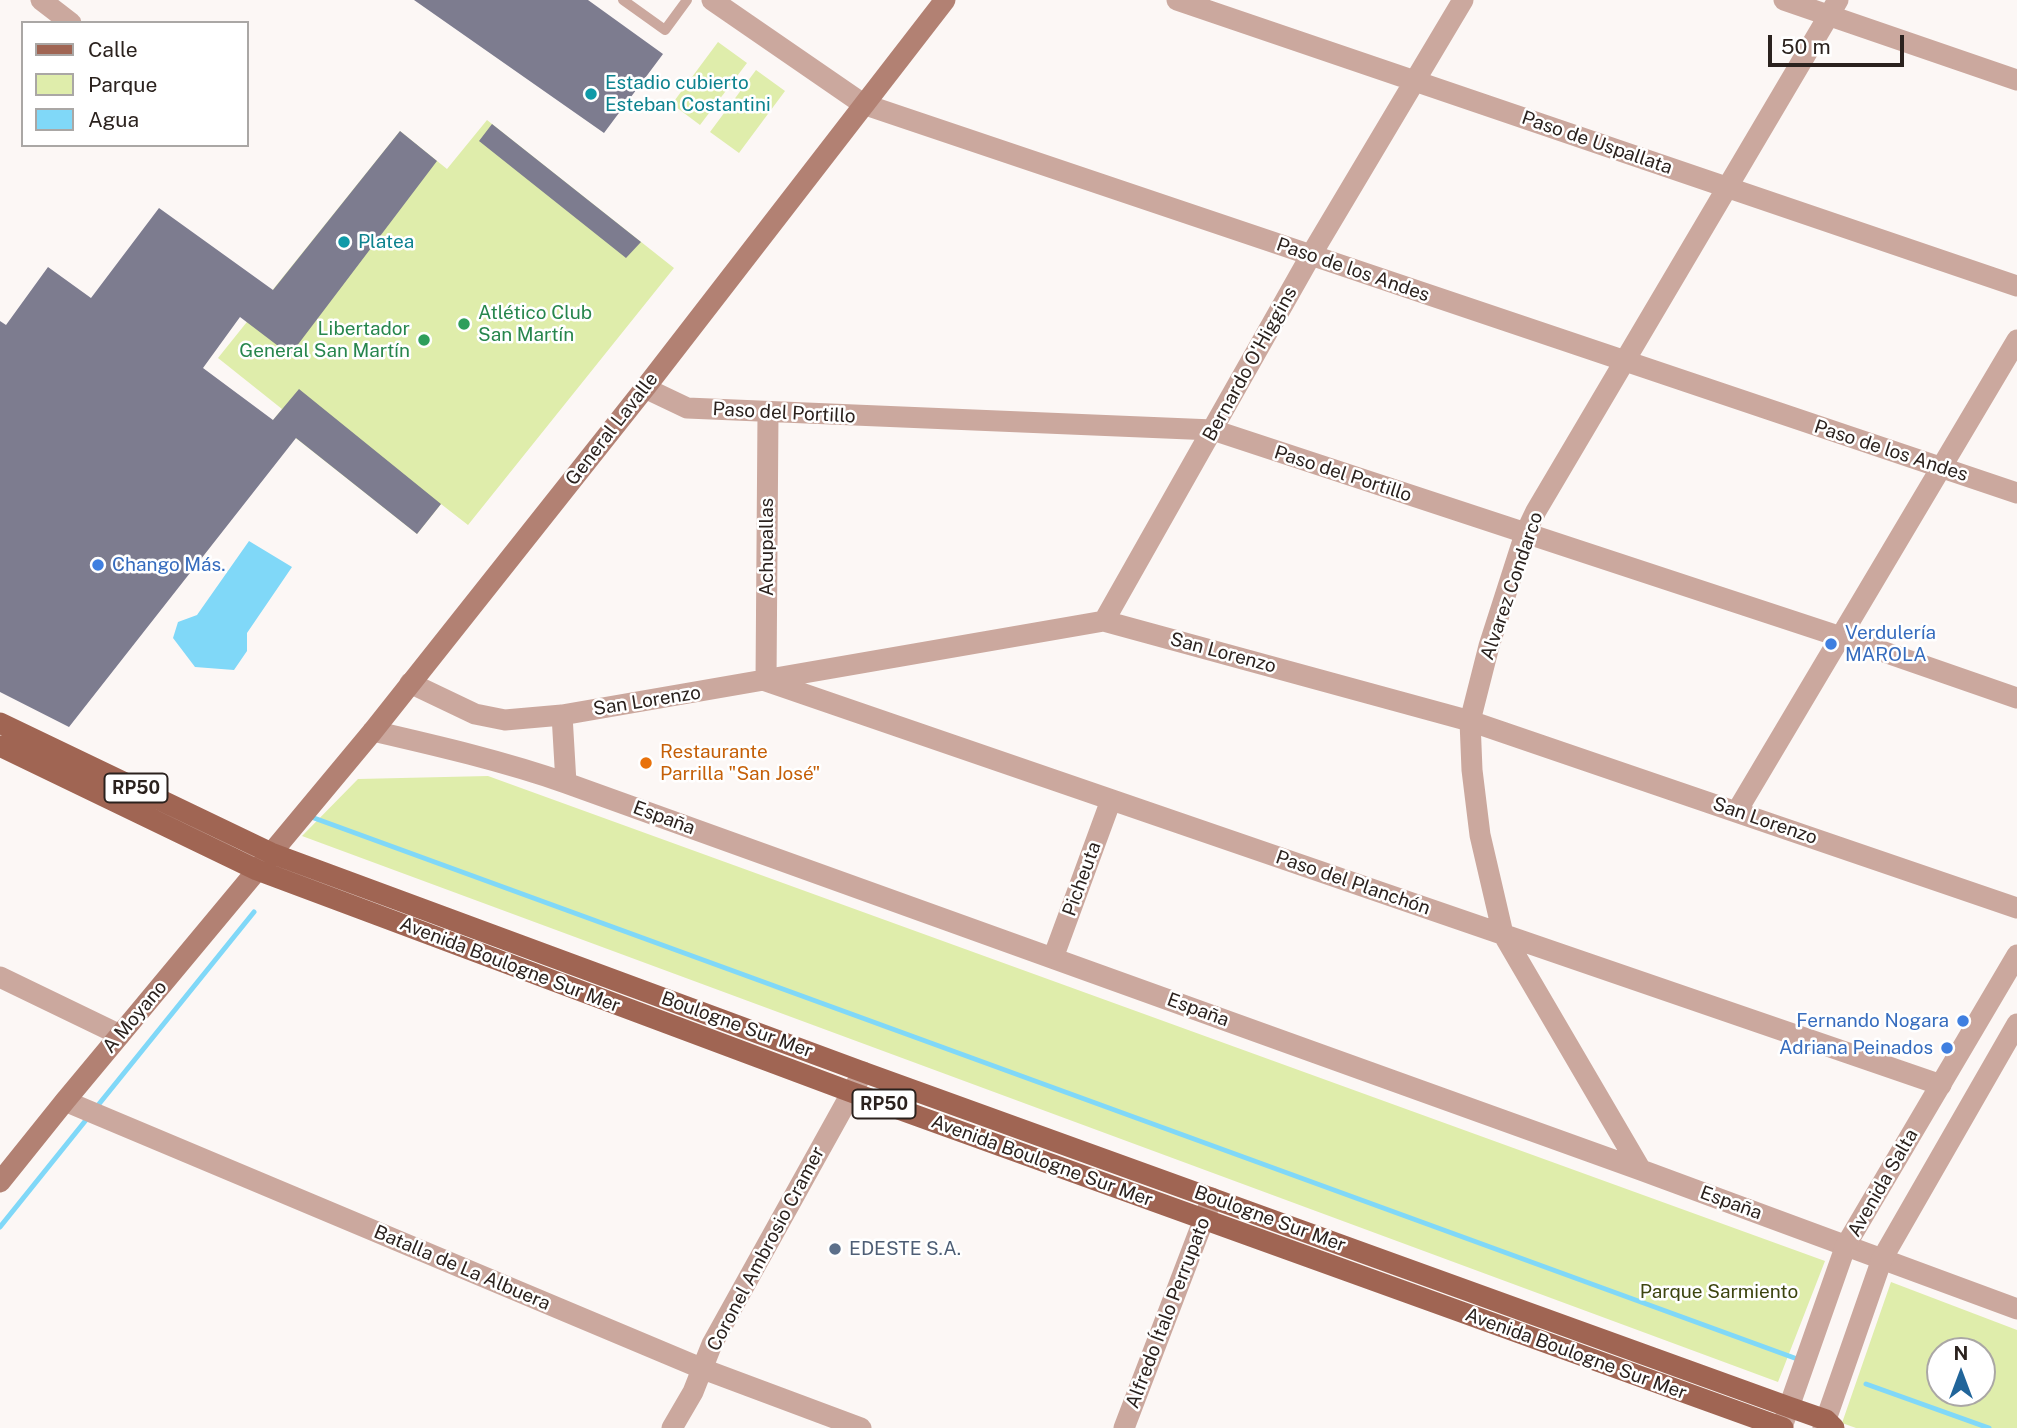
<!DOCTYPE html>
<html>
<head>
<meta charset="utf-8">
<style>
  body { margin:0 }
  #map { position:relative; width:2017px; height:1428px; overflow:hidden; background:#fcf7f5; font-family:"Public Sans",sans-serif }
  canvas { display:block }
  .legend { position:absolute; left:21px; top:21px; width:228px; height:126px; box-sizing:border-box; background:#fff; border:2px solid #aaa7a5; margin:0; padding:9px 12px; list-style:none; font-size:21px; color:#2b221e }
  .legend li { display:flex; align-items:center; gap:14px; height:35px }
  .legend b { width:35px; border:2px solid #aaa7a5 }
  .north { position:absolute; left:1926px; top:1337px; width:70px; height:70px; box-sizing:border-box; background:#fff; border:2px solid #aaa7a5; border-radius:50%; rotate:0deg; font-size:19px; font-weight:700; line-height:28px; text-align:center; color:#2b221e }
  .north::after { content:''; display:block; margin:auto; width:24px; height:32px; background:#21659a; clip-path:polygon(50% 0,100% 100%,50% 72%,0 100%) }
  .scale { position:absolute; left:1768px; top:35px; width:136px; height:32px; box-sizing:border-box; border:4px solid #2b221e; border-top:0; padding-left:9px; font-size:21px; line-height:24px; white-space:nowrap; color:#2b221e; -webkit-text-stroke:5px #fff; paint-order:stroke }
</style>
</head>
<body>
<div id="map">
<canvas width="2017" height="1428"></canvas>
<ul class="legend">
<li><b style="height:9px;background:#a06553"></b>Calle</li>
<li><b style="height:19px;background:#dfedab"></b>Parque</li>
<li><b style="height:19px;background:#80d8f8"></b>Agua</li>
</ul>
<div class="north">N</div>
<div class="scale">50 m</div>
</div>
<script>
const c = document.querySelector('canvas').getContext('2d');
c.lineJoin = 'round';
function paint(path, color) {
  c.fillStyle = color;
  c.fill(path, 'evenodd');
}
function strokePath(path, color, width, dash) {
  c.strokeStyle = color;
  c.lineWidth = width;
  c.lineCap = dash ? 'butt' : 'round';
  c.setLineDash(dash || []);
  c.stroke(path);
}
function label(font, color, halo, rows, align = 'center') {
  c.font = font + ' "Public Sans",sans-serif';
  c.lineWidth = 5;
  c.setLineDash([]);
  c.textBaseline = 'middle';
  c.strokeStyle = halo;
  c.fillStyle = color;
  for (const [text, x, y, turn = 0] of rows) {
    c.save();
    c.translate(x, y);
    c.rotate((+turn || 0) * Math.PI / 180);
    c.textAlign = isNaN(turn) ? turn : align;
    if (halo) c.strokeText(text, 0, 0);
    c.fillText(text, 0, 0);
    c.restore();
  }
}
const green = new Path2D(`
  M718 42 747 63 700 125 672 104Z
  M756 70 785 91 739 153 710 132Z
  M487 120 674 268 468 525 441 504 417 534 273 420 282 409 218 358 400 131 447 169Z
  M488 776 1825 1261 1778 1382 302 836 358 779Z
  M1891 1282 2017 1330V1428H1856L1842 1423ZM1940 1351H1982V1393H1940Z`);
const water = new Path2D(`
  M249 541 292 567 247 633V651L234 670 195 667 173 638 178 622 197 615Z`);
const stream = new Path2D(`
  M314 818 1800 1360
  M99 1104 254 912
  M0 1227 86 1120
  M1866 1384 1989 1428`);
const building = new Path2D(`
  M414 0H588L663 54 604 133Z
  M492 124 641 242 626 258 479 141Z
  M400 131 437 161 290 355 240 317 203 368 273 420 299 389 441 504 417 534 296 438 69 727 0 692V321L6 325 48 267 91 298 159 208 273 290Z`);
const service = new Path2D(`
  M623 0 665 30 687 0`);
const minor = new Path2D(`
  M41 0 71 23
  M712 0 863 104 2017 493
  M1177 0 2017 286
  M1784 0 2017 80
  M645 388 687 408 1213 430 1841 637 2017 698
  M768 413 766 681 1941 1085
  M1104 621 1311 255 1463 0
  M410 683 475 714 505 720 562 715 1104 621 1470 721 2017 908
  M562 715 566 783
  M373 731C438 746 503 761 566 783L1641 1170 2017 1309
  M1737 811 2017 340
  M1053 958 1111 800
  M0 977 120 1035
  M65 1101 703 1369 861 1428
  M1641 1170 1503 934 1480 835 1472 770 1470 721 1489 646 1525 534 1536 511 1838 0
  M672 1428 693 1392 712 1344 863 1072
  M1124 1428 1212 1198`);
const tertiary = new Path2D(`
  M1783 1424 1846 1245 2017 955
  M1823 1428 1882 1259 2017 1024`);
const secondary = new Path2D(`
  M0 1182 65 1101 373 731 645 388 945 0`);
const primary = new Path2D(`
  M0 723 271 853 863 1072 1789 1407 1826 1420 1834 1428
  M0 746 257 870 851 1092 1783 1428`);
const markers = [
  [591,94,7,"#0f9aa8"],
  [344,242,7,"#0f9aa8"],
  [464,324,7,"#2e9e5b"],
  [424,340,7,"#2e9e5b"],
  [98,565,7,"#3f7fe0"],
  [1831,644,7,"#3f7fe0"],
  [646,763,7,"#e8710a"],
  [1963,1021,7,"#3f7fe0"],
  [1947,1048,7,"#3f7fe0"],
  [835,1249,7,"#5c6f8a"]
];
const shields = [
  [136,788,63],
  [884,1104,63]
];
const shieldNames = [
  ["RP50",136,788],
  ["RP50",884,1104]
];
const cultureNames = [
  ["Estadio cubierto",605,83],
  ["Esteban Costantini",605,105],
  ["Platea",358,242]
];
const streetNames = [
  ["Paso de Uspallata",1597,143,19],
  ["Paso de los Andes",1353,270,19],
  ["Bernardo O'Higgins",1250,364,-61],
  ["Paso del Portillo",784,413,3],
  ["General Lavalle",612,429,-52],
  ["Paso de los Andes",1891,451,18],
  ["Paso del Portillo",1343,474,18],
  ["Achupallas",767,547,-90],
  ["Alvarez Condarco",1512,586,-71],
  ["San Lorenzo",1223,653,15],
  ["San Lorenzo",647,701,-9],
  ["España",664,818,20],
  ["San Lorenzo",1765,821,19],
  ["Picheuta",1082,879,-70],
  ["Paso del Planchón",1353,883,19],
  ["Avenida Boulogne Sur Mer",510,965,21],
  ["España",1198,1010,20],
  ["A Moyano",135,1017,-50],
  ["Boulogne Sur Mer",737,1025,20],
  ["Avenida Boulogne Sur Mer",1042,1161,20],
  ["Avenida Salta",1883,1183,-60],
  ["España",1731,1203,20],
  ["Boulogne Sur Mer",1270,1219,20],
  ["Coronel Ambrosio Cramer",766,1249,-62],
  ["Batalla de La Albuera",462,1268,23],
  ["Alfredo Ítalo Perrupato",1168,1313,-69],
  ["Avenida Boulogne Sur Mer",1576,1354,20]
];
const leisureNames = [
  ["Atlético Club",478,313],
  ["San Martín",478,335],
  ["Libertador",410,329,"right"],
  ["General San Martín",410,351,"right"]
];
const shopNames = [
  ["Chango Más.",112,565],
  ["Verdulería",1845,633],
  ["MAROLA",1845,655],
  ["Fernando Nogara",1949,1021,"right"],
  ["Adriana Peinados",1933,1048,"right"]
];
const foodNames = [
  ["Restaurante",660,752],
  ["Parrilla \"San José\"",660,774]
];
const serviceNames = [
  ["EDESTE S.A.",849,1249]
];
const parkNames = [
  ["Parque Sarmiento",1719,1292]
];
paint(green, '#dfedab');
paint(water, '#80d8f8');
strokePath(stream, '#80d8f8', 5);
paint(building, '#7d7c8f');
strokePath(service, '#cba89e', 10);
strokePath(minor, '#cba89e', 21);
strokePath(tertiary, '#cba89e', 21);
strokePath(secondary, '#b28173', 21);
strokePath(primary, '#a06553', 21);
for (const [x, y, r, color] of markers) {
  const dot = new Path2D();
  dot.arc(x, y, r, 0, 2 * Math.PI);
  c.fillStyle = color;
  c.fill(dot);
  strokePath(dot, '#fff', 2.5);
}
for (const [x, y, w] of shields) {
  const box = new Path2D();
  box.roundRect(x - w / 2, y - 14.5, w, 29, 5);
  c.fillStyle = '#fff';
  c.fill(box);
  strokePath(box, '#2b221e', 2);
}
label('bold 18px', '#2b221e', null, shieldNames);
label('19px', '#0d838f', '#fff', cultureNames, 'left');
label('19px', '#2b221e', '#fff', streetNames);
label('19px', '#27864d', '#fff', leisureNames, 'left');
label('19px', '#366cbe', '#fff', shopNames, 'left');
label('19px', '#c56008', '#fff', foodNames, 'left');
label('19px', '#4e5e75', '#fff', serviceNames, 'left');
label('19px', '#3d450f', '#fff', parkNames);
</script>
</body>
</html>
